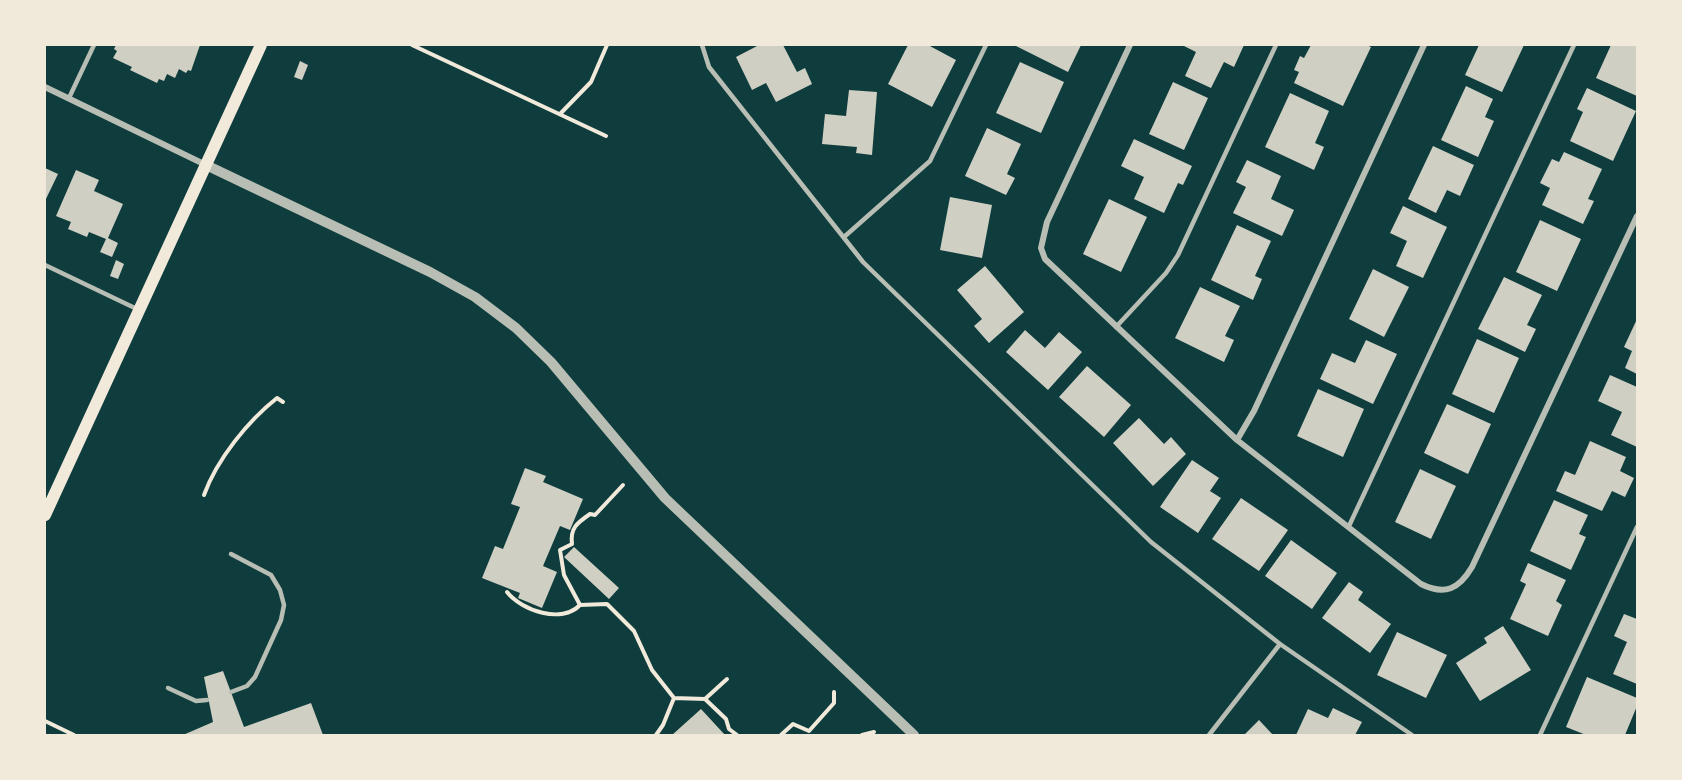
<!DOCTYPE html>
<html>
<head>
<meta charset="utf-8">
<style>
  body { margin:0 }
  #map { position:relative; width:1682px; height:780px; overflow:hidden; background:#0f3d3e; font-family:"Exo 2",sans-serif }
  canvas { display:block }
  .frame { position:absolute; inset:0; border:46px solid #f1e9da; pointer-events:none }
</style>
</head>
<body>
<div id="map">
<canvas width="1682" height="780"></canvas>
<div class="frame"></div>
</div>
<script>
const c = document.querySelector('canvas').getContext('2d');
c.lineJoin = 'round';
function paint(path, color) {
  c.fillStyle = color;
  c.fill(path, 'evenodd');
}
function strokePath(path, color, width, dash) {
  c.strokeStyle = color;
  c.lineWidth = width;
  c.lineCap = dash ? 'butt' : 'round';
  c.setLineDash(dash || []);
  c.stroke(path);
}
const building = new Path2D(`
  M116 45H200L191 71 188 70 186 73 179 69 175 78 167 74 164 81 159 79 157 83 130 70 132 67 113 58 117 51 114 49Z
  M759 45H783L797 72 805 68 812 84 776 102 766 83 752 90 736 57Z
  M908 45H928L956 60 932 107 888 84Z
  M1014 45H1081L1068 72Z
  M1182 45H1244L1234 67 1224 62 1211 88 1185 76 1196 52Z
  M1311 45H1366L1371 47 1343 106 1294 83 1299 72 1294 70 1300 56 1304 58Z
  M1479 45H1524L1502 92 1465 75Z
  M1611 45H1637V96L1596 78Z
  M300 61 308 65 302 80 294 77Z
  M1020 62 1064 82 1041 133 996 113Z
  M1173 82 1208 98 1184 150 1149 134Z
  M1466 86 1493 99 1485 117 1494 121 1478 157 1441 140Z
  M1587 88 1636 111 1613 161 1570 141 1583 112 1577 109Z
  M849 90 877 92 872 155 856 153 857 147 822 144 825 114 846 116Z
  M1290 93 1329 111 1315 143 1324 147 1314 170 1265 147Z
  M987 128 1021 144 1007 174 1015 178 1006 195 965 176Z
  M1134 139 1192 166 1183 185 1178 183 1164 213 1134 199 1144 177 1121 166Z
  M1433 146 1474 165 1460 196 1447 190 1436 213 1408 199Z
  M1564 152 1602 169 1588 199 1594 201 1583 224 1542 205 1550 188 1540 183 1552 159 1559 162Z
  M1247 160 1281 176 1271 199 1294 210 1282 236 1233 213 1246 187 1236 182Z
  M45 168 58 174 45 201Z
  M76 170 99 180 94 191 123 204 108 238 118 243 112 257 100 252 106 239 89 232 87 237 68 229 71 222 56 216Z
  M950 197 992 205 982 258 940 250Z
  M1109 199 1147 217 1121 272 1083 254Z
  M1403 206 1447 227 1423 278 1396 266 1407 241 1390 233Z
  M1540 220 1581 239 1557 291 1516 272Z
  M1237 225 1271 241 1255 276 1262 279 1253 300 1211 280Z
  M116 260 124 264 118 279 110 276Z
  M985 266 1024 312 989 343 974 326 982 319 957 290Z
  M1373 269 1409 287 1384 337 1349 319Z
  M1504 277 1542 295 1527 325 1536 329 1525 352 1478 329Z
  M1200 287 1240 306 1225 336 1234 340 1224 362 1175 338Z
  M1637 319V374L1625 368 1632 351 1624 347Z
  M1025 330 1045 348 1059 332 1082 352 1048 390 1006 352Z
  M1477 339 1519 358 1494 413 1452 394Z
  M1366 340 1397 354 1373 404 1320 379 1332 353 1355 363Z
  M1087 366 1131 405 1104 437 1059 397Z
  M1610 375 1637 387V447L1611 435 1622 412 1598 401Z
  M1318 389 1364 409 1343 457 1297 436Z
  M1447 404 1491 424 1468 474 1424 453Z
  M1139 418 1164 444 1171 437 1186 454 1153 486 1113 443Z
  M1590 441 1626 457 1620 471 1634 478 1625 497 1612 491 1602 511 1556 491 1565 471 1575 475Z
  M1192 460 1219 478 1210 491 1221 498 1198 533 1160 507Z
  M525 468 546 476 543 482 583 499 570 530 560 526 543 566 557 572 542 608 518 598 520 593 482 578 495 546 503 549 520 507 511 504Z
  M1420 469 1456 486 1431 539 1395 522Z
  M1241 498 1288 530 1259 571 1212 539Z
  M1554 500 1588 515 1579 534 1586 537 1571 570 1530 551Z
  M1291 540 1337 573 1312 609 1265 576Z
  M574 547 619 588 609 599 564 557Z
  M1528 563 1566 580 1556 601 1562 605 1548 636 1510 619 1526 584 1520 581Z
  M1349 582 1363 592 1358 600 1391 624 1370 653 1322 618Z
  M1624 614 1637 619V684L1613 674 1627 642 1614 636Z
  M1503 626 1531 670 1480 701 1456 663 1487 643 1484 638Z
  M1397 632 1447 655 1426 698 1377 675Z
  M223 671 244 727 311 703 323 735H183L213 722 204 677Z
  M1587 677 1637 698V706L1625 735H1586L1566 727Z
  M1333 708 1362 722 1355 735H1296L1308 709 1328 718Z
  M701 709 725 735H672Z
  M1259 720 1273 735H1244Z`);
const path = new Path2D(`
  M412 45 606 136
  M560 114 591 82 607 45
  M623 485 595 515 590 514C577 523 570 528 572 544L560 550 564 575 580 605 607 604 634 631 652 670 674 698 705 699
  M204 495C217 459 248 421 277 398L283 402
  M507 592C522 611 562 624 580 605
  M727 679 705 699 726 719 729 729 737 735
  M45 721 74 735
  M656 735 663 725 674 698
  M781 735 793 724 809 731 834 703V692
  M862 735 874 732`);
const service = new Path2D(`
  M702 45 709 67 863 262 1151 542 1280 644 1412 735
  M69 98 94 45
  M844 237 930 161 986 45
  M45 265 139 310
  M1116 327 1166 273 1178 255 1276 45
  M1349 526 1574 45
  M231 554 271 575 280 590 284 605 281 620 255 677 247 686 231 692
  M168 688 196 701 207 700
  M1209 735 1280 644
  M1540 735 1637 527`);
const minor = new Path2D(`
  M1130 45 1047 222 1041 248 1045 259 1237 440 1421 584C1445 596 1459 589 1472 567L1637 216
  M45 87 206 165
  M1237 440 1254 411 1424 45`);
const tertiary = new Path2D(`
  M206 165 430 272 475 297 516 328 551 362 665 498 914 735`);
const secondary = new Path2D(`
  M45 515 261 45`);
paint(building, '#cfcfc3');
strokePath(path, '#f1e9da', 4);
strokePath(service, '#b8beb3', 4.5);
strokePath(minor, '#b8beb3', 6);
strokePath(tertiary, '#b8beb3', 10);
strokePath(secondary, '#f1e9da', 12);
</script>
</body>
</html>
